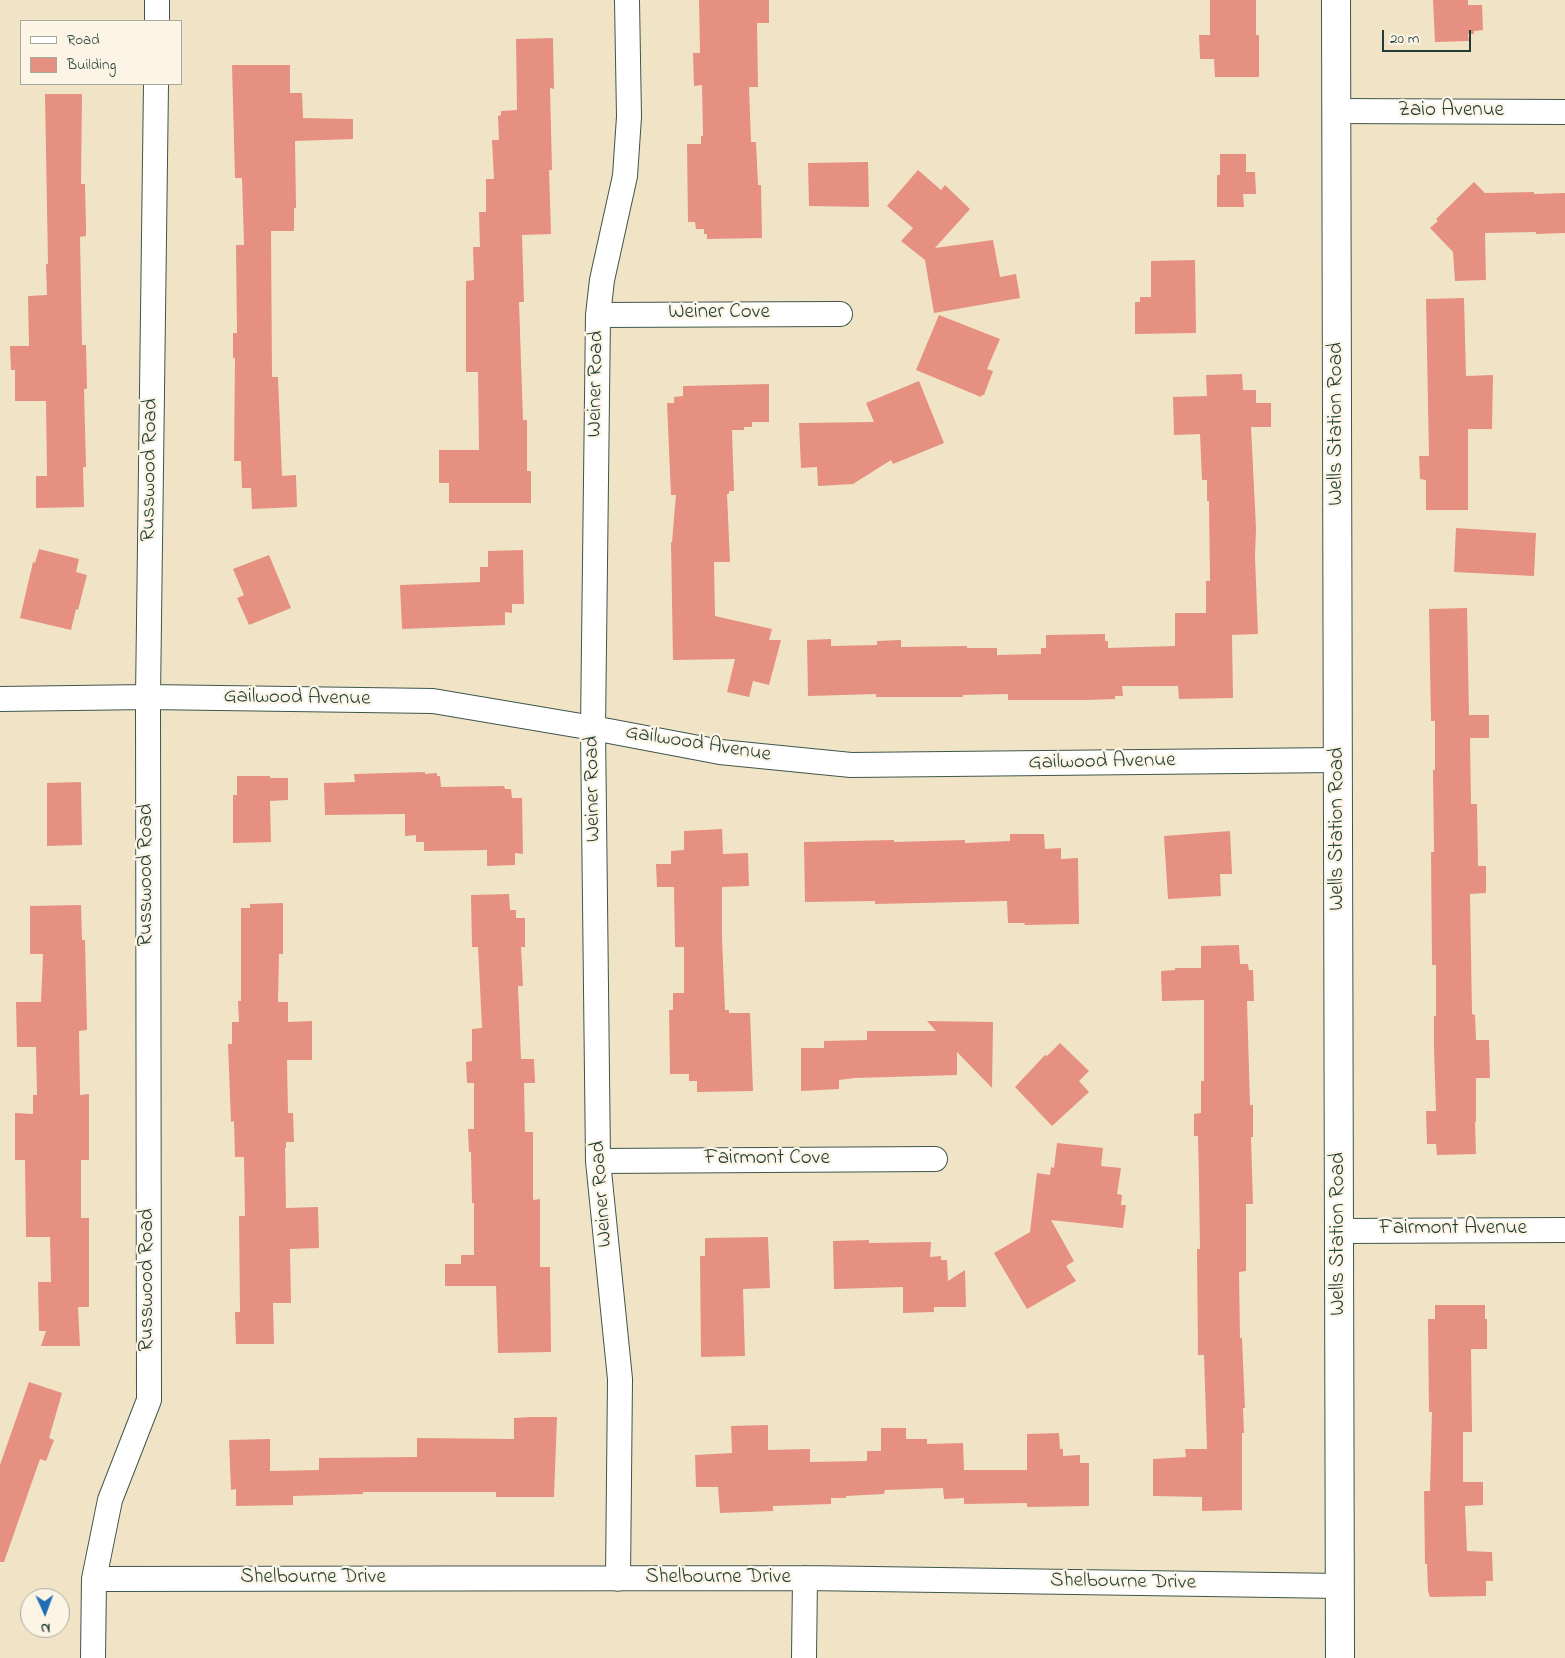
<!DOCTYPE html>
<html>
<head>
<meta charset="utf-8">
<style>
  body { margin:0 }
  #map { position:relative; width:1565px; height:1658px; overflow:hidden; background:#f1e4c6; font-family:"Indie Flower",sans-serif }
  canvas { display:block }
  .legend { position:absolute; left:20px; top:20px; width:162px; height:65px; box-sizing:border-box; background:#fcf5e5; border:1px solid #a4ab9e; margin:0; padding:6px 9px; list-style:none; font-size:15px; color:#1f3d34 }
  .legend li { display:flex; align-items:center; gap:10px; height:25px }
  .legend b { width:25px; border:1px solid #a4ab9e }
  .north { position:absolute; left:20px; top:1588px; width:50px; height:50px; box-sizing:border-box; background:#fcf5e5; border:1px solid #a4ab9e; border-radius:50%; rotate:178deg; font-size:14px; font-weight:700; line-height:20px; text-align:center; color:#1f3d34 }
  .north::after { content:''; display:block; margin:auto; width:18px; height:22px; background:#1f6fb2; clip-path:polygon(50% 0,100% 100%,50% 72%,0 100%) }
  .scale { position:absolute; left:1382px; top:30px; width:89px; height:22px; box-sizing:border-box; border:2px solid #1f3d34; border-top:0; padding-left:6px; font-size:15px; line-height:18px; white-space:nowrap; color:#1f3d34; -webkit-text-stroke:4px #fcf5e5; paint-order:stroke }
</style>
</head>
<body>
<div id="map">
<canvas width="1565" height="1658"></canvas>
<ul class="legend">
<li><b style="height:6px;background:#fff"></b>Road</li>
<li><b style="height:14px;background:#e69081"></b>Building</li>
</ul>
<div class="north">N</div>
<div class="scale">20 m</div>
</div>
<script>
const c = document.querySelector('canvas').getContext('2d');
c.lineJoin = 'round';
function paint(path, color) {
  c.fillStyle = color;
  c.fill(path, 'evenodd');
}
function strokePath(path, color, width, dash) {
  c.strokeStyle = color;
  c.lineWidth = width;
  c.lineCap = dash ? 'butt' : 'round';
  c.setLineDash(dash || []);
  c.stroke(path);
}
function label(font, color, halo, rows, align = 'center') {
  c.font = font + ' "Indie Flower",sans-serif';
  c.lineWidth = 4.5;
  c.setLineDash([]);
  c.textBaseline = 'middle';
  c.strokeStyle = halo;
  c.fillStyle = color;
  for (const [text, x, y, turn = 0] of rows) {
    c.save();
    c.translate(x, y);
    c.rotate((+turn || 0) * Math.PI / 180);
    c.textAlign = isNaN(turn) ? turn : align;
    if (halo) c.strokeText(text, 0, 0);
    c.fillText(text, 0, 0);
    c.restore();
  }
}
const building = new Path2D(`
  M699 0H769V23H757L758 87H749L751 142H756L758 185H761L762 238 707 239V234H704V229H696L695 222H688L687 144H701V136H703L702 85 694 86 693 53H700Z
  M1210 0H1256V35H1259V77H1215L1214 59H1200L1199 35H1210Z
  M1433 0H1468V5H1482L1483 30 1474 31V34H1468L1469 41 1435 42Z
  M553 38 554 89 550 88 552 170H549L551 234 522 235 524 302H519L523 420H527V471H531V503H449V483H439V450H479L478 372H466V281L474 280 473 247H480L479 212H486V179H494L492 140H499L498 116 501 115V111L517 110 516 39Z
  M232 65H290V93H302L303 118 353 119V139L295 141 296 208H294V231H271L272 377H278L282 476 296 475 297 507 252 509 251 488H242L241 461H234L235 358H233V333H237L236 245H244L242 178H235Z
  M45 94H82L81 184H85L86 227V236L80 237 82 345H86L87 389H84L86 467H83L84 507 36 508V476H47L46 401H15V370H11L10 346H29L28 296 47 295 46 264H48Z
  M1220 154H1246V172H1255L1256 194H1243L1244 207H1217V175H1220Z
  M868 162 869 207 809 206 808 163Z
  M918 170 941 190 945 185 970 209 935 248 993 240 1000 277 1016 274 1020 298 934 313 925 260 901 241 913 228 887 206Z
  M1474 182 1485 193 1534 192V194L1565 193V233L1536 234V232L1485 233 1486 280 1455 281 1453 252 1430 228 1438 221 1436 219Z
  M1195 260 1196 333 1135 334V302H1140V297H1151V261Z
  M1464 298 1466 376 1493 375 1492 429H1468V510H1426V480L1420 479 1419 456H1429L1426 299Z
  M939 315 1000 339 987 369 993 371 984 395H982L981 397 916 370Z
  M1242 374 1243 390H1256V403H1271V427H1251L1256 528 1255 557 1258 634 1232 635 1233 698 1179 699 1178 686H1122L1123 696H1115V699L1086 700H1008V694L963 695V697H876V694L808 696 807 640 831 639V646L877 645V641L901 640V647L967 646V648H997V655L1041 654V648H1046V635L1105 634V641H1108V648L1175 646V613H1206V581H1210L1209 501H1207V480H1202L1200 434 1174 435 1173 397 1207 396 1206 375Z
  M919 381 944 443 893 464 891 460 853 484 818 486 817 467 801 468 799 423 874 422 866 403Z
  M769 384V422H752V427H744V430H732L734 491H729V494H727L730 562H714L715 616 772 629 769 640H781L769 685 753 681 749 697 727 692 735 659 673 660 671 542H672L676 495H671L667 403H674V397L683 396V386Z
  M1456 528 1536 533 1534 576 1454 572Z
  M39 549 79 559 76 572 87 575 78 610 76 609 71 630 20 618 33 562 35 563Z
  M523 550 524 604H512V613L505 612V625L402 629 400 585 480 582V567H488V551Z
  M269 555 291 608 249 625 237 598 244 595 233 569Z
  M1467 608 1469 715H1489V738H1470L1471 804H1477L1478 866H1486V893L1470 894 1472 1014 1475 1015 1476 1040H1489L1490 1078H1476V1122H1475L1476 1154 1437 1155 1436 1144H1427L1426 1111H1436L1434 1048V1016H1436V965H1432L1431 852H1434L1433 770H1435V721H1431L1429 609Z
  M425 772V774L437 773V776H440L441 787 504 786 505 789H511L512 798H522L523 854 515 853V865L487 866V850L424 851V842H416V835L405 836V814L325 815 324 783 355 782 354 774Z
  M237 776H270V778H288V800L270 801 271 842 233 843V795H237Z
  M81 782 82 845 47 846V783Z
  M722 829 723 854 748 853 749 886 722 887V938L725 1010H729V1013H750L753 1091 697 1092V1081H689V1074H670L669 1010H673V993H684V947H675L674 887H657L656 864H671V851L684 850V831Z
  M1230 831 1232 874H1220L1221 896 1168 899 1164 836Z
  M1010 834H1044L1045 849 1061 848V859L1078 858 1079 924 1024 925 1025 923H1008L1007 901 875 904V901L805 902 804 842 894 840V842L965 840V843L1010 841Z
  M509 894 510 910H516V918H525V947H521L523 986H518L521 1059H534L535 1083H524L525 1132H533V1200L540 1199V1267H550L551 1352 498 1353 496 1286H445V1264H461V1255H474V1203H472L471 1152H469L468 1129H474V1083H467L466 1062 472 1061V1029L482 1028 478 947H472L471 895Z
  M283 903V954H279L278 1002H288V1022L312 1021V1060H287L288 1113H293L294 1142H286V1148H285L286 1208 318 1207 319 1248 290 1249 291 1303H273L274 1344H236L235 1312H240L239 1216H245L244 1157H235L234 1121 231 1122 228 1044H232V1022H239L238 1001H241V908H250V904Z
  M81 905 82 940H85L87 1030 79 1031 80 1095 89 1094V1160H81V1218H89V1307H78L80 1346H41L46 1331H39L38 1282H51L50 1237H26L25 1160H15V1113L33 1114V1095H37L36 1047H17L16 1002H41L43 954H30V906Z
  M1239 945 1240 964H1248L1249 970H1253L1254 1001H1247L1250 1105H1253V1137H1251L1253 1204H1246V1271L1239 1272 1240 1338H1242L1245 1408H1243L1244 1433H1242V1510L1202 1511V1497L1153 1496V1459L1186 1457 1185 1449H1207L1204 1355H1198L1197 1249H1200L1199 1182 1198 1136H1194V1114L1201 1113V1081H1204V1000L1162 1001 1161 971 1175 970V968H1201V946Z
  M927 1021 993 1022 992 1088 957 1052V1075L855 1078 839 1080V1089L801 1091V1048H824V1041L867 1040V1031H936Z
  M1060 1043 1089 1071 1079 1081 1089 1092 1052 1126 1015 1087 1045 1055 1047 1056Z
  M1057 1143 1103 1148 1101 1166 1121 1168 1117 1194 1122 1195 1121 1205H1126L1123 1228 1051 1220 1074 1261 1066 1266 1076 1281 1027 1309 994 1253 1030 1232 1037 1173 1050 1175 1051 1167 1054 1168Z
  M768 1237 770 1288 743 1289 745 1356 701 1357 700 1256H705V1238Z
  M869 1240V1243L931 1242 930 1257 941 1256V1260H947L948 1281 965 1270 966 1307H934V1312L903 1313V1287L834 1289 833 1241Z
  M1435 1305H1485V1319H1487V1349H1471L1472 1432H1463V1482H1483V1505L1465 1506 1467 1551 1492 1552 1493 1581H1486V1596L1430 1597 1428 1591 1427 1564H1425L1424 1491H1430L1432 1412H1429L1428 1319H1435Z
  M29 1382 62 1393 49 1438 54 1440 46 1461 40 1459 4 1562H0V1465Z
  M530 1417H557L554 1497H496V1492H363V1494L293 1496V1505L236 1506V1489L231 1490 229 1440 270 1439V1471L319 1470V1458L417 1457V1438L514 1439V1418Z
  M768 1425V1450L810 1449V1462L867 1461V1451H881V1428H906V1439H927V1444L963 1443 964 1470H1027V1434L1059 1433 1060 1449H1063V1456L1080 1455V1463H1089V1506L1027 1507V1503L964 1504V1498L944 1499 943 1488 885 1490 884 1494 846 1496V1498H831V1504L773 1506V1511L720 1513 718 1487H696L695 1455 732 1453 731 1426Z`);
const street = new Path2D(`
  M157 21V0
  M1337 111 1565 112
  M598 315 840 314
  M0 699 148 697 433 701 593 728 720 752 851 765 1338 760
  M598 1161 935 1159
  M1340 1231 1565 1230
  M94 1579 805 1578 1341 1586
  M618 1579 620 1379 598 1161 593 728 598 315 602 280 625 176 629 117 627 0
  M93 1658 94 1579 110 1500 149 1400 148 697 156 84
  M804 1658 805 1578`);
const secondary = new Path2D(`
  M1336 0 1340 1658`);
const streetNames = [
  ["Zaio Avenue",1451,112],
  ["Weiner Cove",719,314],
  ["Weiner Road",597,384,-89],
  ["Wells Station Road",1338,424,-90],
  ["Russwood Road",151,470,-89],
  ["Gailwood Avenue",297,699,1],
  ["Gailwood Avenue",698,745,9],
  ["Gailwood Avenue",1102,763,-1],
  ["Weiner Road",594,789,-91],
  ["Wells Station Road",1339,829,-90],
  ["Russwood Road",148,875,-90],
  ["Fairmont Cove",767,1160],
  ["Weiner Road",603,1194,-94],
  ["Fairmont Avenue",1453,1230],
  ["Wells Station Road",1340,1234,-90],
  ["Russwood Road",149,1280,-90],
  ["Shelbourne Drive",313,1579],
  ["Shelbourne Drive",718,1579],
  ["Shelbourne Drive",1123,1583,1]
];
paint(building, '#e69081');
strokePath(street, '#3e564a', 26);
strokePath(secondary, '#3e564a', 30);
strokePath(street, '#fff', 24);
strokePath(secondary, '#fff', 28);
label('21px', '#1f3d34', '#fcf5e5', streetNames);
</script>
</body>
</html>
